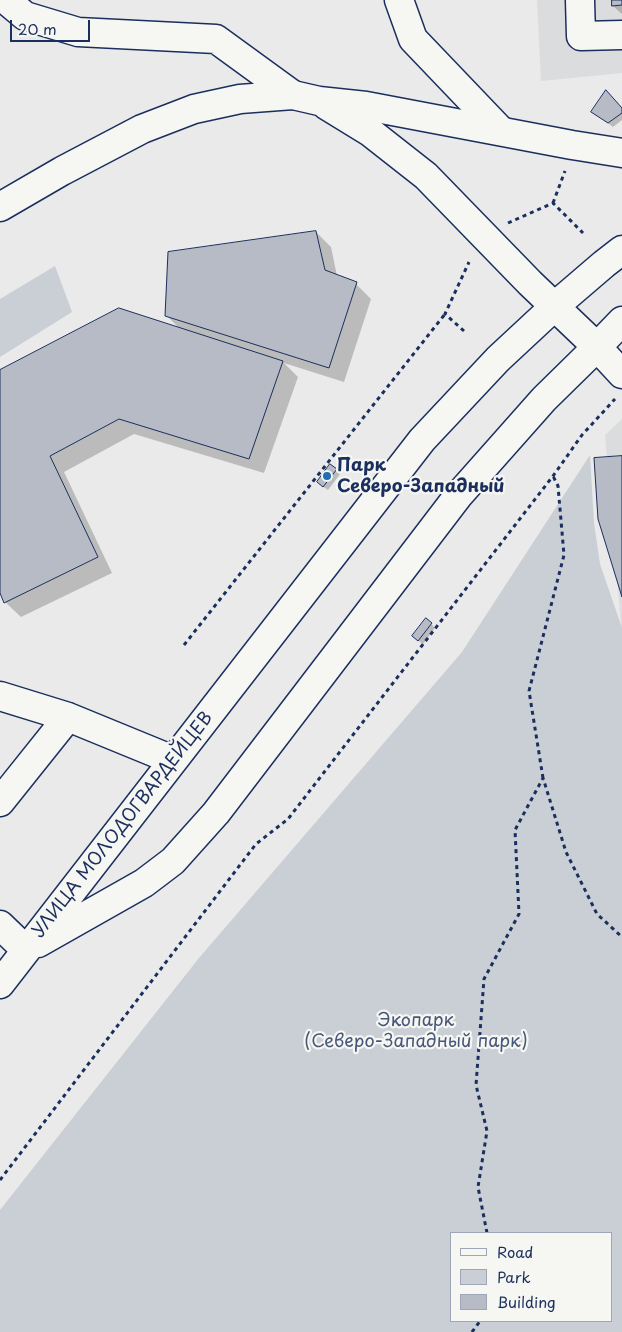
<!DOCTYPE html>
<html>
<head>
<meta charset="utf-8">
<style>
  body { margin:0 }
  #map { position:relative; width:622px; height:1332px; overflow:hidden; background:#e9eae9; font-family:"Playpen Sans",sans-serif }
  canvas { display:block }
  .legend { position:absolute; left:450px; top:1232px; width:162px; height:90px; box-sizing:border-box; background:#f6f6f2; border:1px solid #9ea6b7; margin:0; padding:6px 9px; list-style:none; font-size:15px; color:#1b2f5e }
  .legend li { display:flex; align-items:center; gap:10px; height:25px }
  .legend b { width:25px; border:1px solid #9ea6b7 }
  .scale { position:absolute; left:10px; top:20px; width:80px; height:22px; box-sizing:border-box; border:2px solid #1b2f5e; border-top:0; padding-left:6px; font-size:15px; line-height:18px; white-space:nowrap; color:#1b2f5e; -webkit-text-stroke:4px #f6f6f2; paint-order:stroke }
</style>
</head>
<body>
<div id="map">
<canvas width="622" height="1332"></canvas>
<ul class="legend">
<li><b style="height:6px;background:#f6f6f2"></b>Road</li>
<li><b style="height:14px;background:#caced5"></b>Park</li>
<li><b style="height:14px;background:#b6bbc6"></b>Building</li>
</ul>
<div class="scale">20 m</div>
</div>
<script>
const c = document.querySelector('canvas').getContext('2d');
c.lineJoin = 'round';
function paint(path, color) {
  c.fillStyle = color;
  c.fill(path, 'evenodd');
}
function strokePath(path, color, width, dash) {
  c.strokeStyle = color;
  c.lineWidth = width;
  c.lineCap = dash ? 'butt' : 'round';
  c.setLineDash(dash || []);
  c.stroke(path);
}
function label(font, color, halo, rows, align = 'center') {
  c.font = font + ' "Playpen Sans",sans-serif';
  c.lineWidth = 4.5;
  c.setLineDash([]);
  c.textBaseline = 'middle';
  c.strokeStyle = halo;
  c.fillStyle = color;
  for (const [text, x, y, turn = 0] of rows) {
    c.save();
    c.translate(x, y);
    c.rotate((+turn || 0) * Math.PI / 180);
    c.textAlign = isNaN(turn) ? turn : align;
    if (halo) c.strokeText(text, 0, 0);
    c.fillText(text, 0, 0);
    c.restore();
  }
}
const built = new Path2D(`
  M537 0H622V73L541 81Z
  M622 419V636L605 435Z`);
const green = new Path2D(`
  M55 266 72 312 0 357V299Z
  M590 455 594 523 600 564 622 628V1332H0V1210L199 958 462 652ZM451 1233H611V1321H451Z`);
const shadow = new Path2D(`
  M613 0H622V14L613 6Z
  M622 109V120L613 127 593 112Z
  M316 232 331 247 337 276 356 284 371 299 344 382 284 363 298 377 264 473 134 434 64 472 112 573 21 617 5 602 0 591V371L180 329 166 315Z
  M330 466 340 474 328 490 322 486Z
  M431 624 435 628 423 644 417 640Z`);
const building = new Path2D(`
  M612 0H622V5L612 6Z
  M606 90 622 108V113L608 123 591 112Z
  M316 231 325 270 357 282 329 368 165 316 168 252Z
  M119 308 283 361 249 459 119 419 50 456 98 557 4 603 0 593V370Z
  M622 456V597L598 519 594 458Z
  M330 464 337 469 323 487 317 482Z
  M426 618 432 623 418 641 412 636Z`);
const path = new Path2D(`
  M553 203 565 171
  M508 223 553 203 583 233
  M464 331 445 314 469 262
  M184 645 445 314
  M543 778 529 691 564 555 558 486 553 476
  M0 1180 256 844 288 819 553 476 582 435 615 399
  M487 1233 478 1187 487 1131 476 1085 484 979 519 914 515 830 543 778 566 852 597 914 622 937
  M472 1332 480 1321`);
const minor = new Path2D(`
  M6 0 25 16 78 32 216 39 293 95
  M399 0 413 39 500 130
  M580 0 581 36 622 35
  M0 696 68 717 173 760
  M0 802 68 717
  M0 925 26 950
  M38 943 144 883 173 861 216 813 458 496 544 399 597 347 622 374
  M0 984 422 440 498 359 555 306`);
const major = new Path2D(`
  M326 105 370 132 426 176 530 283 597 347 622 321
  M0 207 62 171 142 129 194 109 240 99 293 95 319 101 366 106 572 145 622 153
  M555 306 604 264 622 250`);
const markers = [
  [327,476,5,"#1f6fb2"]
];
const poiNames = [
  ["Парк",337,466],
  ["Северо-Западный",337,487]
];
const streetNames = [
  ["УЛИЦА МОЛОДОГВАРДЕЙЦЕВ",123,825,-52]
];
const parkNames = [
  ["Экопарк",416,1021],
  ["(Северо-Западный парк)",416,1042]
];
paint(built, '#dadcde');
paint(green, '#caced5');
paint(shadow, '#0003');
paint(building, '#b6bbc6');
strokePath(building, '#1b2f5e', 1);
strokePath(minor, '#1b2f5e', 31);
strokePath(major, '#1b2f5e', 31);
strokePath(path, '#1b2f5e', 3, [4, 4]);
strokePath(minor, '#f6f6f2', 28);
strokePath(major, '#f6f6f2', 28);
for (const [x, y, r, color] of markers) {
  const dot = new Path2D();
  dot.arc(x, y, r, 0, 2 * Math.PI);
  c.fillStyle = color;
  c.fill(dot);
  strokePath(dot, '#f6f6f2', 2);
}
label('bold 18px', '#1b2f5e', '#f6f6f2', poiNames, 'left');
label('18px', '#1b2f5e', '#f6f6f2', streetNames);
label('18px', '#47577c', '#f6f6f2', parkNames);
</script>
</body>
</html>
